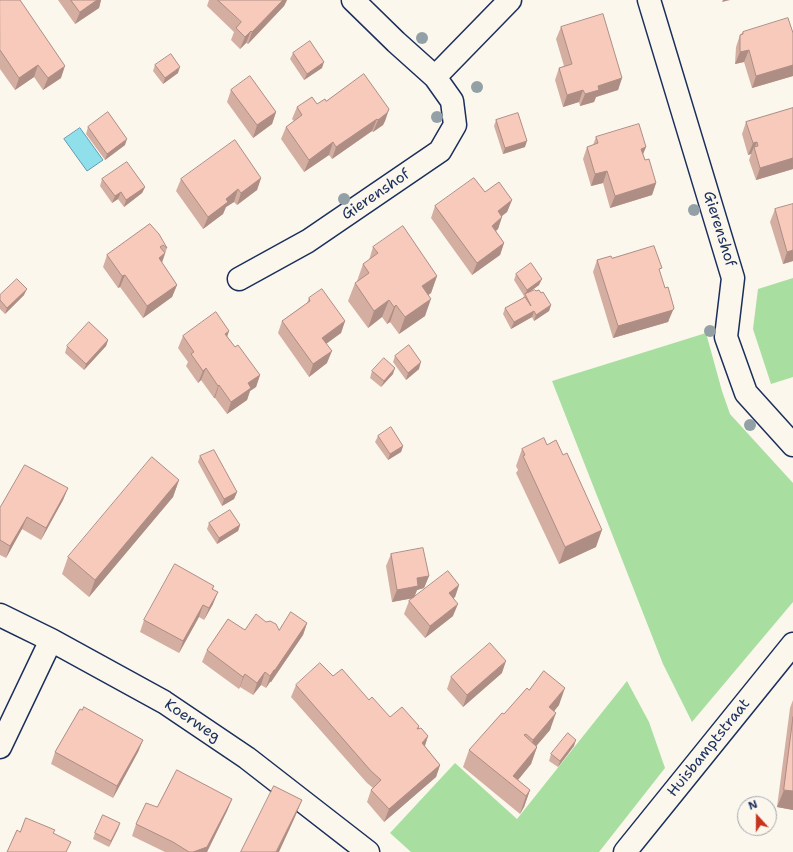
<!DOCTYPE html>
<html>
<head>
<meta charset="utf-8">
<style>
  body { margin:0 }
  #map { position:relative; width:793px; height:852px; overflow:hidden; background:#fbf7ec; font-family:"Shantell Sans",sans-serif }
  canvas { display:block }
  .north { position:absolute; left:737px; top:796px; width:40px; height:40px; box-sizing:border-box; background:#fbf7ec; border:1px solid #a1a7b3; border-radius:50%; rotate:339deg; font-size:11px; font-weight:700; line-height:16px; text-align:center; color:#1b2f5e }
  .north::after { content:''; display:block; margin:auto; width:14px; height:18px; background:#c8321e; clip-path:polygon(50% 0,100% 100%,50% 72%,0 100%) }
</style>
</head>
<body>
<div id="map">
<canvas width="793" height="852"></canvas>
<div class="north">N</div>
</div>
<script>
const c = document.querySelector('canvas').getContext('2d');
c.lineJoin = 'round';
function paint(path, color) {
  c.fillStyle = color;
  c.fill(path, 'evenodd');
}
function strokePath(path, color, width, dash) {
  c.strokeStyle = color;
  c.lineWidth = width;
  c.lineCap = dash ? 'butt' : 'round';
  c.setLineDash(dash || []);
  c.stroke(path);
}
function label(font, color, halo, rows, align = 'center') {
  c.font = font + ' "Shantell Sans",sans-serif';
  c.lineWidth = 4;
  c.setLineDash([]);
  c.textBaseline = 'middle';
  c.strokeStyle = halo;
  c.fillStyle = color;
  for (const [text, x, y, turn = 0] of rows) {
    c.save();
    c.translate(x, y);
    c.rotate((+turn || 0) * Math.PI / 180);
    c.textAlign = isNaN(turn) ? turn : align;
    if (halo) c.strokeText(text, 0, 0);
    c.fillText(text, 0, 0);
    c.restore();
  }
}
const green = new Path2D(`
  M793 278V377L771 384 753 329 758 289Z
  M706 333 722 391 730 414 793 483V602L692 722 663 664 552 381Z
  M627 681 649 722 665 768 599 852H411L390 833 455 763 517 819Z`);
const water = new Path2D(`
  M80 128 103 160 87 171 64 139Z`);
const street = new Path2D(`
  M649 0 733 278 726 337 746 393 793 445
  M435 77 510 0
  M239 279 308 241 440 151 455 125 452 101 435 77 396 42 353 0
  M0 615 51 640 164 702 247 758 368 852
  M0 747 51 640
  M625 852 793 644`);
const trees = [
  [422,38],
  [477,87],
  [437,117],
  [344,199],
  [694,210],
  [710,331],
  [750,425]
];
const wall = new Path2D(`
  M0 0 61 78 43 90 34 77 15 90 0 69Z
  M58 0H101L99 8 75 24Z
  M209 0H287L284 6 248 44 246 43 240 49 231 40 234 32 207 6Z
  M561 27 622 78 618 90 596 97 594 102 580 106 579 102 563 107 555 80 559 68 564 66 556 39Z
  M743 32 793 33V76L752 88 744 62 735 64 736 47 740 35Z
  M293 53 322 68 304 80 290 59Z
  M155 65 178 73 163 84 153 71Z
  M231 90 276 112 272 124 253 138 227 102Z
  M317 104 389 109 385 121 383 125 373 132 372 131 332 159 329 155 304 172 281 139 286 127 294 121 292 119 297 107Z
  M793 108V169L756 180 749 160 751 154 748 155 742 134 746 122Z
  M496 120 525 147 503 154 494 126Z
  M88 127 125 145 105 160 86 134Z
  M596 137 646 147 643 154 645 160 656 183 652 195 610 208 603 183 591 186 583 159 587 147 593 145Z
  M261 178 257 190 237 205 234 202 226 207 223 214 203 229 176 191 181 179Z
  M102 179 145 187 142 193 124 207 118 199 112 203 100 186Z
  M485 192 512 200 507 212 502 216 498 229 496 231 504 243 500 255 472 275 431 218 435 206Z
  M775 209 793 261 783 264 770 222Z
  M150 224 167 248 162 263 177 285 172 297 143 318 120 287 118 288 103 267 107 255Z
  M373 247 437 276 431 293 428 295 425 316 399 334 390 322 387 324 382 317 368 328 348 301 355 283 357 282V281L363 264 369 260Z
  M612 258 660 272 669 320 668 322 613 338 593 272 597 260Z
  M516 274 539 285 530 292 551 305 549 311 534 321 532 317 511 329 503 314 505 308 523 298 524 296 514 280Z
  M0 295H24L5 314 0 309Z
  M309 298 345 321 341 333 326 343 327 363 309 377 278 333 282 321 307 303Z
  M229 331 227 336 235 347 260 375 256 387 250 391 247 400 227 414 215 398H214L201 380 198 383 186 366 188 362 178 348 183 336Z
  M108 340 106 346 84 370 65 353 67 346Z
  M395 356 419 369 406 380 393 362Z
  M372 371 393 374 381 387 370 378Z
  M378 436 403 446 401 452 388 460 375 442Z
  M522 449 596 547 559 564 516 473 518 470 516 466Z
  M200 456 237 492 234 499 222 506 198 462Z
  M179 480 173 497 89 597 62 574 68 557Z
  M68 488 63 500 41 540 22 529 6 558 0 555V508Z
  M209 523 240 525 238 531 217 544 207 529Z
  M391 554 429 576 424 588 417 590 414 597 459 585 455 597 453 598V616L425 638 404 614 409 601 413 598 392 602 386 566Z
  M214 586 213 589V604L204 620 199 617 179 653 140 632 144 620Z
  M266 622 279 630 307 623 303 635 271 682H270L266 688 261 685 253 695 240 687 239 689 202 662 207 650 245 630Z
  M502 673 463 707 447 689 451 677Z
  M333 676 369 700 390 717 419 726V728L428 736 425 746 440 765 436 777 384 822 367 802 371 790 373 788 367 783 291 697 296 685Z
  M529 690 559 705 554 711 550 730 536 746 537 747 531 764 518 780 530 790 524 807 520 814 463 767 469 750 504 714Z
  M793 700V810L777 807 790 708Z
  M143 740 138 752 113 798 51 764 55 752Z
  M574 746 558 767 549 761 551 754Z
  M232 799 227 811 207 852H165L132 836 136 824 157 807Z
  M120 823 109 847 93 839 95 833Z`);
const shadedWall = new Path2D(`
  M97 0H101L99 8 75 24 80 12Z
  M283 0H287L284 6 248 44 252 32Z
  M723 0H730L722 2Z
  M251 31 246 43 240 49 245 37Z
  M749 50 744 62 735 64 740 52Z
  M324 62 322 68 304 80 307 74Z
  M38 65 34 77 15 90 19 78Z
  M793 65V76L752 88 756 76Z
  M65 66 61 78 43 90 48 78Z
  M180 67 178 73 163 84 165 78Z
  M622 78 618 90 596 97 594 102 580 106 585 94 598 86Z
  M583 90 579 102 563 107 567 95Z
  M389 109 385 121 383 125 373 132 378 120Z
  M276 112 272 124 253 138 257 125Z
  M377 119 372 131 332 159 336 147Z
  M127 139 125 145 105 160 107 154Z
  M527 141 525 147 503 154 505 148Z
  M333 142 329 155 304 172 309 160Z
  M757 142 754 149V147L751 154 748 155 753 143Z
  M646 147 641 159V149Z
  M793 158V169L756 180 760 168Z
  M607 171 603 183 591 186 595 174Z
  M261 178 257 190 237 205 241 193Z
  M656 183 652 195 610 208 615 196Z
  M145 187 142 193 124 207 126 200Z
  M238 189 234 202 226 207 223 214 203 229 208 217 226 199Z
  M121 192 118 199 112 203 115 196Z
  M512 200 507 212 493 223 498 211Z
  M502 217 498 229 487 238 492 226Z
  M504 243 500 255 472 275 477 263Z
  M793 250V261L783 264 787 252Z
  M165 253 161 265 159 258Z
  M125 275 120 287 118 288 122 276Z
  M437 276 431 293 416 304 422 286Z
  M542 279 539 285 525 295 527 290Z
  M177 285 172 297 143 318 147 306Z
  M27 289 24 295 5 314 7 308Z
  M431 299 425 316 399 334 405 317Z
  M389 300 382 317 368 328 374 311Z
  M396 305 390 322 387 324 394 307Z
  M551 305 549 311 534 321 536 315Z
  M674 308 668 322 613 338 618 326Z
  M534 311 532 317 511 329 514 322Z
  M345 321 341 333 318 350 322 338Z
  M229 331 225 343V334Z
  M108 340 106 346 84 370 86 364Z
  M332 351 327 363 309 377 313 364Z
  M421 362 419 369 406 380 408 373Z
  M206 368 201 380 198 383 203 371Z
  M395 368 393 374 381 387 384 381Z
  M260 375 256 387 250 391 247 400 227 414 231 402 248 383Z
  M219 385 215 398H214L218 386Z
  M403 446 401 452 388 460 390 454Z
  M179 480 173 497 89 597 95 580Z
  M68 488 63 500 41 540 46 528Z
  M237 492 234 499 222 506 224 499Z
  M27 517 22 529 6 558 10 546Z
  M240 525 238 531 217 544 219 538Z
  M602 530 596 547 559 564 565 547Z
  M429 576 424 588 417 590 414 598 392 602 397 590 417 578Z
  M459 585 455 597 445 605 449 593Z
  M218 592 213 604 204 620 209 608Z
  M458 604 453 616 425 638 430 626Z
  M203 605 199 617 179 653 183 641Z
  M307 623 303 635 271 682H270L266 688 270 676 274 670Z
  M506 661 502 673 463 707 467 695Z
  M265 672 261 685 253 695 257 683Z
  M245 674 240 687 239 689 243 677Z
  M565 688 559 705 543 725 549 707Z
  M556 713 550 730 527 757 533 740Z
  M428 736 424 748 422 743Z
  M143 740 138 752 113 798 117 786Z
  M576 740 574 746 558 767 560 761Z
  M537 747 531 764 513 786V776Z
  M440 765 436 777 384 822 389 809Z
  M530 790 524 807 520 814 526 796Z
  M784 790 793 791V810L777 807Z
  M232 799 227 811 207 852H193Z
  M302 800 295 817 279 852H276Z
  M120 823 118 829 109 847 111 841Z`);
const building = new Path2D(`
  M0 0H20L65 66 48 78 38 65 19 78 0 50Z
  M71 0H97L80 12Z
  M218 0H283L252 32 251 31 245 37 236 28 241 22Z
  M603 14 622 78 598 86 599 90 585 94 583 90 567 95 559 68 572 64 561 27Z
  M788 18 793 33V65L756 76 749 50 740 52V35L743 34V32Z
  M310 41 324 62 307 74 293 53Z
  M171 54 180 67 165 78 155 65Z
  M364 74 389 109 387 113 378 120 377 119 336 147 333 142 309 160 286 127 302 115 297 107 312 97 317 104 325 99 326 101Z
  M250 76 276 112 257 125 231 90Z
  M793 108V158L760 168 754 147 758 146 757 142 753 143 746 122Z
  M108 112 127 139 107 154 88 127Z
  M518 113 527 141 505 148 496 120Z
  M639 124 646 147 641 149 645 160 649 159 656 183 615 196 607 171 595 174 587 147 598 143 596 137Z
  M235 140 261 178 241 193 238 189 226 199 228 202 208 217 181 179Z
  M127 162 145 187 126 200 121 192 115 196 102 179Z
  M474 178 485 192 499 182 512 200 498 211 502 217 492 226 504 243 477 263 435 206Z
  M793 204V250L787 252 775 209Z
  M150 224 159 234 167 248 163 245 160 247 165 253 159 258 177 285 147 306 125 275 122 276 107 255Z
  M403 226 437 276 422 286 431 299 405 317 396 305 394 307 389 300 374 311 355 283 369 273 363 264 378 253 373 247Z
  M654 246 662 268 659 269 665 288 668 287 674 308 673 310 618 326 597 260 611 256 612 258Z
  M531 263 542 279 527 290 516 274Z
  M17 279 27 289 7 308 0 300V295Z
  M322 289 345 321 322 338 332 351 313 364 282 321 310 301 309 298Z
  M535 290 536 291 539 290 541 293 543 292 551 305 536 315 534 311 514 322 505 308 525 297 531 306 525 294Z
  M216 312 229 331 225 334 235 347 238 345 260 375 248 383 251 388 231 402 219 385 218 386 206 368 203 371 191 354 194 352 183 336Z
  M89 322 108 340 86 364 67 346Z
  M409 345 421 362 408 373 395 356Z
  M384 358 395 368 384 381 372 371Z
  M391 427 403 446 390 454 378 436Z
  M544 438 547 445 556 440 563 455 567 453 602 530 565 547 523 456 525 455 522 449Z
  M214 450 237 492 224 499 200 456Z
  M152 457 179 480 95 580 68 557Z
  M25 465 68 488 46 528 27 517 10 546 0 540V508Z
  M230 510 240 525 219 538 209 523Z
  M423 548 429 576 417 578 418 586 397 590 391 554Z
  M175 564 214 586 212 589 218 592 209 608 203 605 183 641 144 620Z
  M448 571 459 585 449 593 458 604 430 626 409 601Z
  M291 612 307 623 275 670H274L270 676 265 672 257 683 245 674 243 677 207 650 228 619 245 630 256 614 266 622 270 621 276 624 279 630Z
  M490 643 506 661 467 695 451 677Z
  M320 663 333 676 342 669 369 700 372 697 390 717 402 707 419 726 417 729 421 728 428 736 422 743 440 765 389 809 371 790 381 780 371 771 296 685Z
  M544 671 565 688 549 707 556 713 533 740 526 734 524 735 537 747 513 776 530 790 526 796 469 750 502 713 504 714 527 688 529 690Z
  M84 707 143 740 117 786 55 752 80 709 82 710Z
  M793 717V791L784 790Z
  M568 733 576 740 560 761 551 754Z
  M177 770 232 799 207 847 193 852H189L173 842 136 824 146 803 157 807Z
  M274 786 302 800 276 852H241Z
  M103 815 120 823 111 841 95 833Z
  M26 818 55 830 53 833 71 842 66 852H7L17 830 20 832Z`);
const streetNames = [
  ["Gierenshof",376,195,-34],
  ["Gierenshof",719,229,73],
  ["Koerweg",192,721,34],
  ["Huisbamptstraat",709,748,-51]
];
paint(green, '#a9dea1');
paint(water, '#8fe0eb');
strokePath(water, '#6199b3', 1);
strokePath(street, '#1b2f5e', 25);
strokePath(street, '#fbf7ec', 22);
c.fillStyle = '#93a1a7';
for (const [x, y] of trees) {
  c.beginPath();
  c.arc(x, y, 6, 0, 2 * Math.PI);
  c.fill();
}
paint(wall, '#d5aea2');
paint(shadedWall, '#ae8d84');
paint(building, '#f8cabc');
strokePath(building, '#ae8d84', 1);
label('15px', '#1b2f5e', '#fbf7ec', streetNames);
</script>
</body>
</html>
